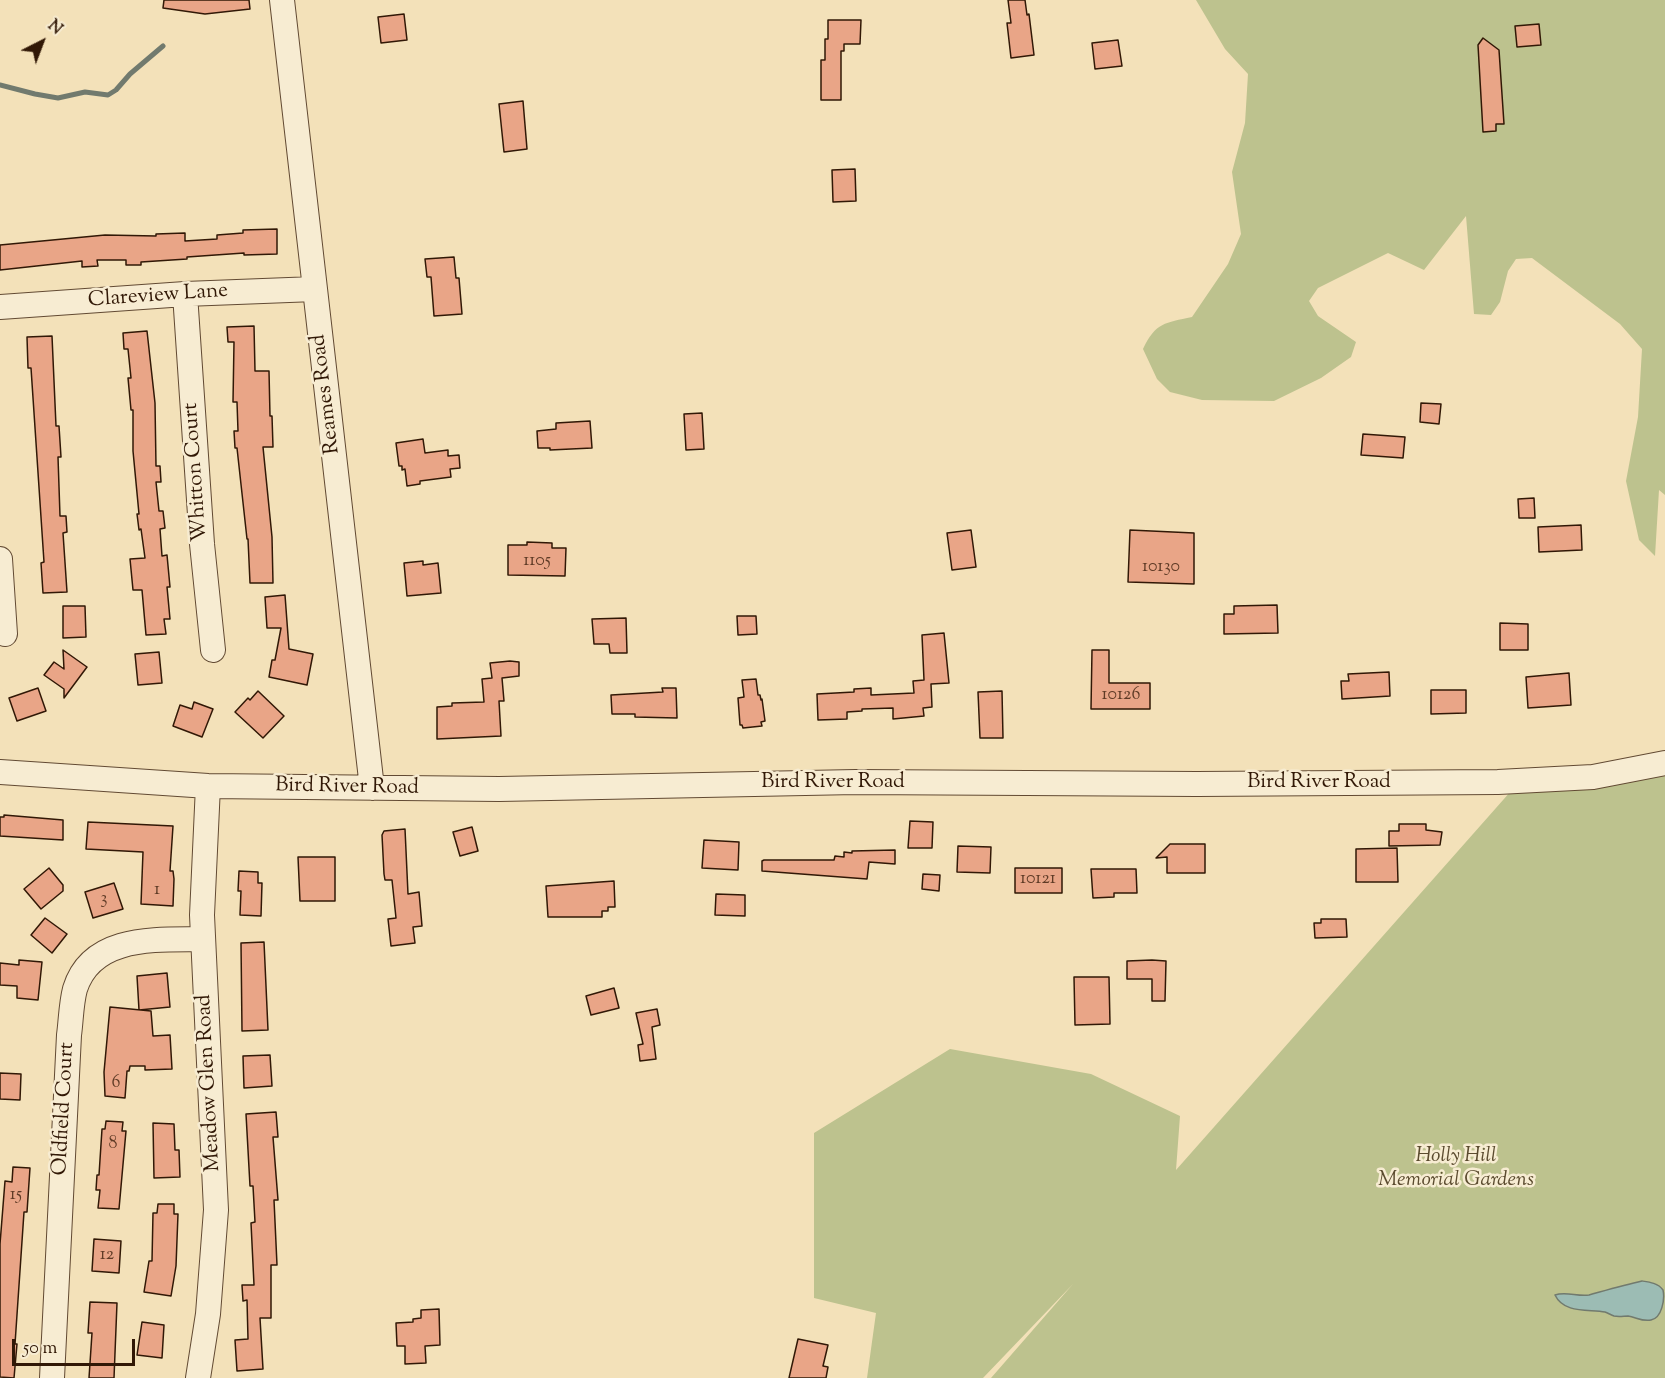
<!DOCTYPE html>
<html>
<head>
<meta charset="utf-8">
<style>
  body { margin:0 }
  #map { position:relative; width:1665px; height:1378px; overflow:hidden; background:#f3e1b9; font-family:"Sorts Mill Goudy",serif }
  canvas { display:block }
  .north { position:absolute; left:12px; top:12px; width:60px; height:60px; -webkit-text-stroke:4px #f7ecd2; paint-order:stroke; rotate:42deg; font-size:16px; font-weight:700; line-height:24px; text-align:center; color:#311806 }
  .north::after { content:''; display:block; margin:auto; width:21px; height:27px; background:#311806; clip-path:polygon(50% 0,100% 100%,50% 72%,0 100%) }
  .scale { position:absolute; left:12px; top:1339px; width:123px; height:27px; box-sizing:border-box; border:3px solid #311806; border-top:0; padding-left:8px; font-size:18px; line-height:21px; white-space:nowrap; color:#311806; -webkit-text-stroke:4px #f7ecd2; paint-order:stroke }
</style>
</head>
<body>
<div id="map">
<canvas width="1665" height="1378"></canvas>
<div class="north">N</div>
<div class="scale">50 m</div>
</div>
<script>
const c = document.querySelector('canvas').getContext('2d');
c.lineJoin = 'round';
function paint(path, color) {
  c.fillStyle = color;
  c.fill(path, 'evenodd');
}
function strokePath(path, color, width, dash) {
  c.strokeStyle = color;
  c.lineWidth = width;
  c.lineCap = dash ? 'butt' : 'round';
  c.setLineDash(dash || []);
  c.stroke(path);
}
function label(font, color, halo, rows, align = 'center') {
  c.font = font + ' "Sorts Mill Goudy",serif';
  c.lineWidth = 5;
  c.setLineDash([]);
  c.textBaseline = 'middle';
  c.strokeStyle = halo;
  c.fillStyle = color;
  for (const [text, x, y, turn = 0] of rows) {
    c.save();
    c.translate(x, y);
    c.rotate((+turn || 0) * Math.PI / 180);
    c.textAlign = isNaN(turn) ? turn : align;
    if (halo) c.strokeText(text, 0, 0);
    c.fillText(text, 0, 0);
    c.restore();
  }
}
const green = new Path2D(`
  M1196 0H1665V495L1659 490 1655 556 1639 540 1626 481 1638 417 1642 349 1620 324 1532 258 1516 259 1508 271 1500 302 1491 315 1474 314 1466 216 1424 270 1388 253 1318 288 1309 301 1318 316 1356 342 1351 357 1321 378 1274 401 1202 400 1170 392 1157 379 1143 349C1156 322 1165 323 1192 317L1228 264 1241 234 1232 172 1245 123 1248 74 1225 49Z
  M1665 774V1378H991L1073 1284 983 1378H867L876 1313 814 1298V1133L950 1049 1091 1074 1180 1116 1176 1170 1511 791 1653 778Z`);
const water = new Path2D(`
  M1642 1281C1649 1282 1658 1283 1663 1290 1665 1299 1662 1318 1651 1320 1642 1322 1636 1317 1628 1316 1624 1316 1619 1317 1614 1316 1611 1315 1608 1313 1605 1312 1589 1309 1564 1314 1555 1295 1566 1291 1578 1297 1589 1295 1607 1290 1624 1285 1642 1281Z`);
const stream = new Path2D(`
  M0 85 35 94 58 98 85 92 108 95 116 90 130 74 163 46`);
const building = new Path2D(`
  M164 0H249L250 9 205 14 163 8Z
  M1008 0H1025L1027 15 1029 14 1034 55 1011 58 1007 23H1011Z
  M404 14 407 40 381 43 378 17Z
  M828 20H861L860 44H844V51H841V100H821V60H825V39H828Z
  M1539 24 1541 45 1517 47 1515 26Z
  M1483 38 1499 50 1504 124H1496V131L1483 132 1478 45Z
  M1118 40 1122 66 1095 69 1092 43Z
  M523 101 527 149 504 152 499 104Z
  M855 169 856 201 833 202 832 170Z
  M277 229V254L244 255V253L187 257V259L141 262V265H126V260H97L98 266 82 267V261L0 270V245L105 235 156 236V234L185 233V241L217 239V235L243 233V230Z
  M454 257 456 278H459L462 314 434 316 431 277H427L425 259Z
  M254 326 255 371H269L270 416H272L273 447H263L272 537 273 583H250L248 539H247L237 448H235L234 431H238L237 402H233L234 342H228L227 327Z
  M147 331 155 403 156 466H160L161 482H156L159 511H163L165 528 160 529 162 556 167 555 170 587H167L170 619H164L166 634 146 635 142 590H133L130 559 145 558 141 529 139 530 137 514H139L133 451V410H131L128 378H131L128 349H124L123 333Z
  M52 336 56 426H59L61 457H58L60 516H66L67 532 63 533 67 592 43 593 41 563 44 562 31 368H28L27 337Z
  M1421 403 1441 404 1439 424 1420 422Z
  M702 413 704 449 686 450 684 414Z
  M590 421 592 448 550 450V448H538L537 431 556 429V423Z
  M1363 434 1405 437 1403 458 1361 455Z
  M423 439 425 453 448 450V456L459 455 460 468 450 469 451 477 420 481V484L407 486 405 469 402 470V466H399L396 443Z
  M1534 498 1535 518H1519L1518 499Z
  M1581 525 1582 550 1539 552 1538 527Z
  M971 530 976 567 952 570 947 533Z
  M1130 530 1194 533V584L1128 582Z
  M527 542 552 543V548H566L565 576 508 575V545H527Z
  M423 561V565L438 563 441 593 407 596 404 563Z
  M285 595 289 649 313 654 307 685 269 677 272 660H275L281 628H267L265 597Z
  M1277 605 1278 633 1224 634V614H1234V606Z
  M63 606H85L86 637 63 638Z
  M737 616H756L757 634 738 635Z
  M626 618 627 653H610L609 644H594L592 619Z
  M1500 623 1528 624V650H1500Z
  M944 633 949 683 931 684 932 707 923 708 924 716 893 719V708L862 709V711L847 712V719L818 720 817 694 854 692V689L871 688V695L914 693 913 681 924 680 922 635Z
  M63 650 87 667 64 698V689L44 675 54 662 64 669Z
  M1092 650H1109V683H1150V709H1091Z
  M159 652 162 683 138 685 135 654Z
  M510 661 519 662V676L502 678 504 701H499L501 736 437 739V707L452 706V703L484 702 482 679 492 678 490 663Z
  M1389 672 1390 696 1342 699 1341 681H1349L1348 674Z
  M1569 673 1571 705 1528 708 1526 677Z
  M756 679 758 695H760L761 700 762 699 765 721 761 722 762 726 743 728 742 725H740L738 698 744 697 742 680Z
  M38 688 46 711 17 721 9 698Z
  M662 688H676L677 718 635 717V714H612L611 695 663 692Z
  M1431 690H1466V713L1431 714Z
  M258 691 284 716 263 738 235 712 248 698 250 700Z
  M1002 691 1003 738H980L978 692Z
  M194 702 213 709 202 737 173 726 180 705 192 709Z
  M4 815 63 820V840L0 836V817H4Z
  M910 821 933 822 932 848H908Z
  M88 822 173 826 170 871H173L174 879 173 906 141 904 143 852 86 849Z
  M1399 824H1426V830L1442 832 1440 845 1389 846V831H1399Z
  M472 827 478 851 460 856 453 832Z
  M405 829 408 894 419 892 422 926 413 927 415 943 391 946 388 919 396 918 392 880H385L384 874 382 835 384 831Z
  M704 840 739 842 738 870 702 868Z
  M1170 844H1205V873H1167V857L1156 858Z
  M958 846 991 847 990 873 957 872Z
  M1397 848 1398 882H1356V849Z
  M895 850V864L869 862 867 879 762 871V861L764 860H834L835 856 844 857V852L852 853V851Z
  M298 857H335V901H300Z
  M49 868 63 885V891L41 909 24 889Z
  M1015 868H1062V893H1015Z
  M1091 869H1136L1137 893H1114V897L1093 898Z
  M239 871 258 872V883H262L261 916 240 915 241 891H238Z
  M923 874 940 875 939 891 922 889Z
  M614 881 615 907H608V911H602V917H548L546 886Z
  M114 883 123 909 93 918 85 892Z
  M716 894 745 895V916L715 915Z
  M45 918 67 934 52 953 31 935Z
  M1321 919H1346L1347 937 1315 938 1314 923H1321Z
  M264 942 268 1030 242 1031 241 943Z
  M19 960 42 962 38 1000 17 998V986L0 985V963L19 965Z
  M1152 960 1166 961 1165 1001H1152V979H1127V961Z
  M167 973 170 1007 139 1010 137 976Z
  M1074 977H1109L1110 1024 1075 1025Z
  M614 988 619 1008 591 1015 586 996Z
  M110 1007 151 1011 153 1036 170 1035 172 1069 145 1070V1066H130L129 1071H127L125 1098 105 1096 104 1072Z
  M657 1009 660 1025 652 1027 656 1059 640 1061 638 1045 643 1044 636 1013Z
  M270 1055 272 1086 244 1088 243 1056Z
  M0 1073 21 1074 20 1100 0 1099Z
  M276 1112 278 1137H273L278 1200H274L277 1265H271V1318H260L263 1369 237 1371 235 1340 248 1339 247 1300 243 1301 242 1285H254L251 1223 255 1222 253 1186H250L246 1114Z
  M106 1121 123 1122 122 1131H126L119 1209 98 1208 100 1190H96L97 1175H99L102 1129H105Z
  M153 1123 174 1124 175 1150H179L180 1177 154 1178Z
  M13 1167 30 1168 27 1212H24L15 1344H17L14 1378 0 1377V1244L5 1181 12 1182Z
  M158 1204H174V1214H178L176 1266 171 1296 144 1292 149 1261H152L153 1213H157Z
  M94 1239 121 1241 119 1273 92 1271Z
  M90 1302 117 1303 114 1378H89L92 1333H88Z
  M439 1309 440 1345 425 1346 426 1363 405 1364V1346H397L396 1323 413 1322V1319L421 1318V1310Z
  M142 1322 164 1325 162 1358 137 1355Z
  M798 1339 828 1345 823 1366 828 1367 826 1378H789Z`);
const minor = new Path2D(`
  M282 0 372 788
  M185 294 202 544 213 650
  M0 307 185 294 315 289
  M0 559 5 634
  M0 772 208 786 499 789 856 782 1197 784 1498 782 1593 777 1665 763
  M52 1378 69 1035C71 1021 71 1004 75 989 92 934 158 940 203 939
  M198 1378 208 1314 216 1210 202 915 208 786`);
const numberNames = [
  ["1105",537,562],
  ["10130",1161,568],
  ["10126",1121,696],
  ["10121",1038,880],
  ["1",157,891],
  ["3",104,900],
  ["6",116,1084],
  ["8",113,1145],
  ["15",16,1196],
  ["12",107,1256]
];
const streetNames = [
  ["Clareview Lane",158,297,-4],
  ["Reames Road",327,394,-97],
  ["Whitton Court",197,472,-94],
  ["Bird River Road",833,783],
  ["Bird River Road",1319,783],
  ["Bird River Road",347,788,1],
  ["Meadow Glen Road",210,1083,-93],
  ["Oldfield Court",65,1109,-87]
];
const parkNames = [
  ["Holly Hill",1456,1157],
  ["Memorial Gardens",1456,1181]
];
paint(green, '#bdc28e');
paint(water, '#9cbcb4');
strokePath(water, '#717a6e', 1.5);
strokePath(stream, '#717a6e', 5);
paint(building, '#e9a587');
strokePath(building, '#311806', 1.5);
strokePath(minor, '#624a33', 26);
strokePath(minor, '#f7ecd2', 24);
label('18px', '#5f3b26', null, numberNames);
label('21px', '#311806', '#f7ecd2', streetNames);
label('italic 21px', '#5b4b2f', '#f7ecd2', parkNames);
</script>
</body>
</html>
